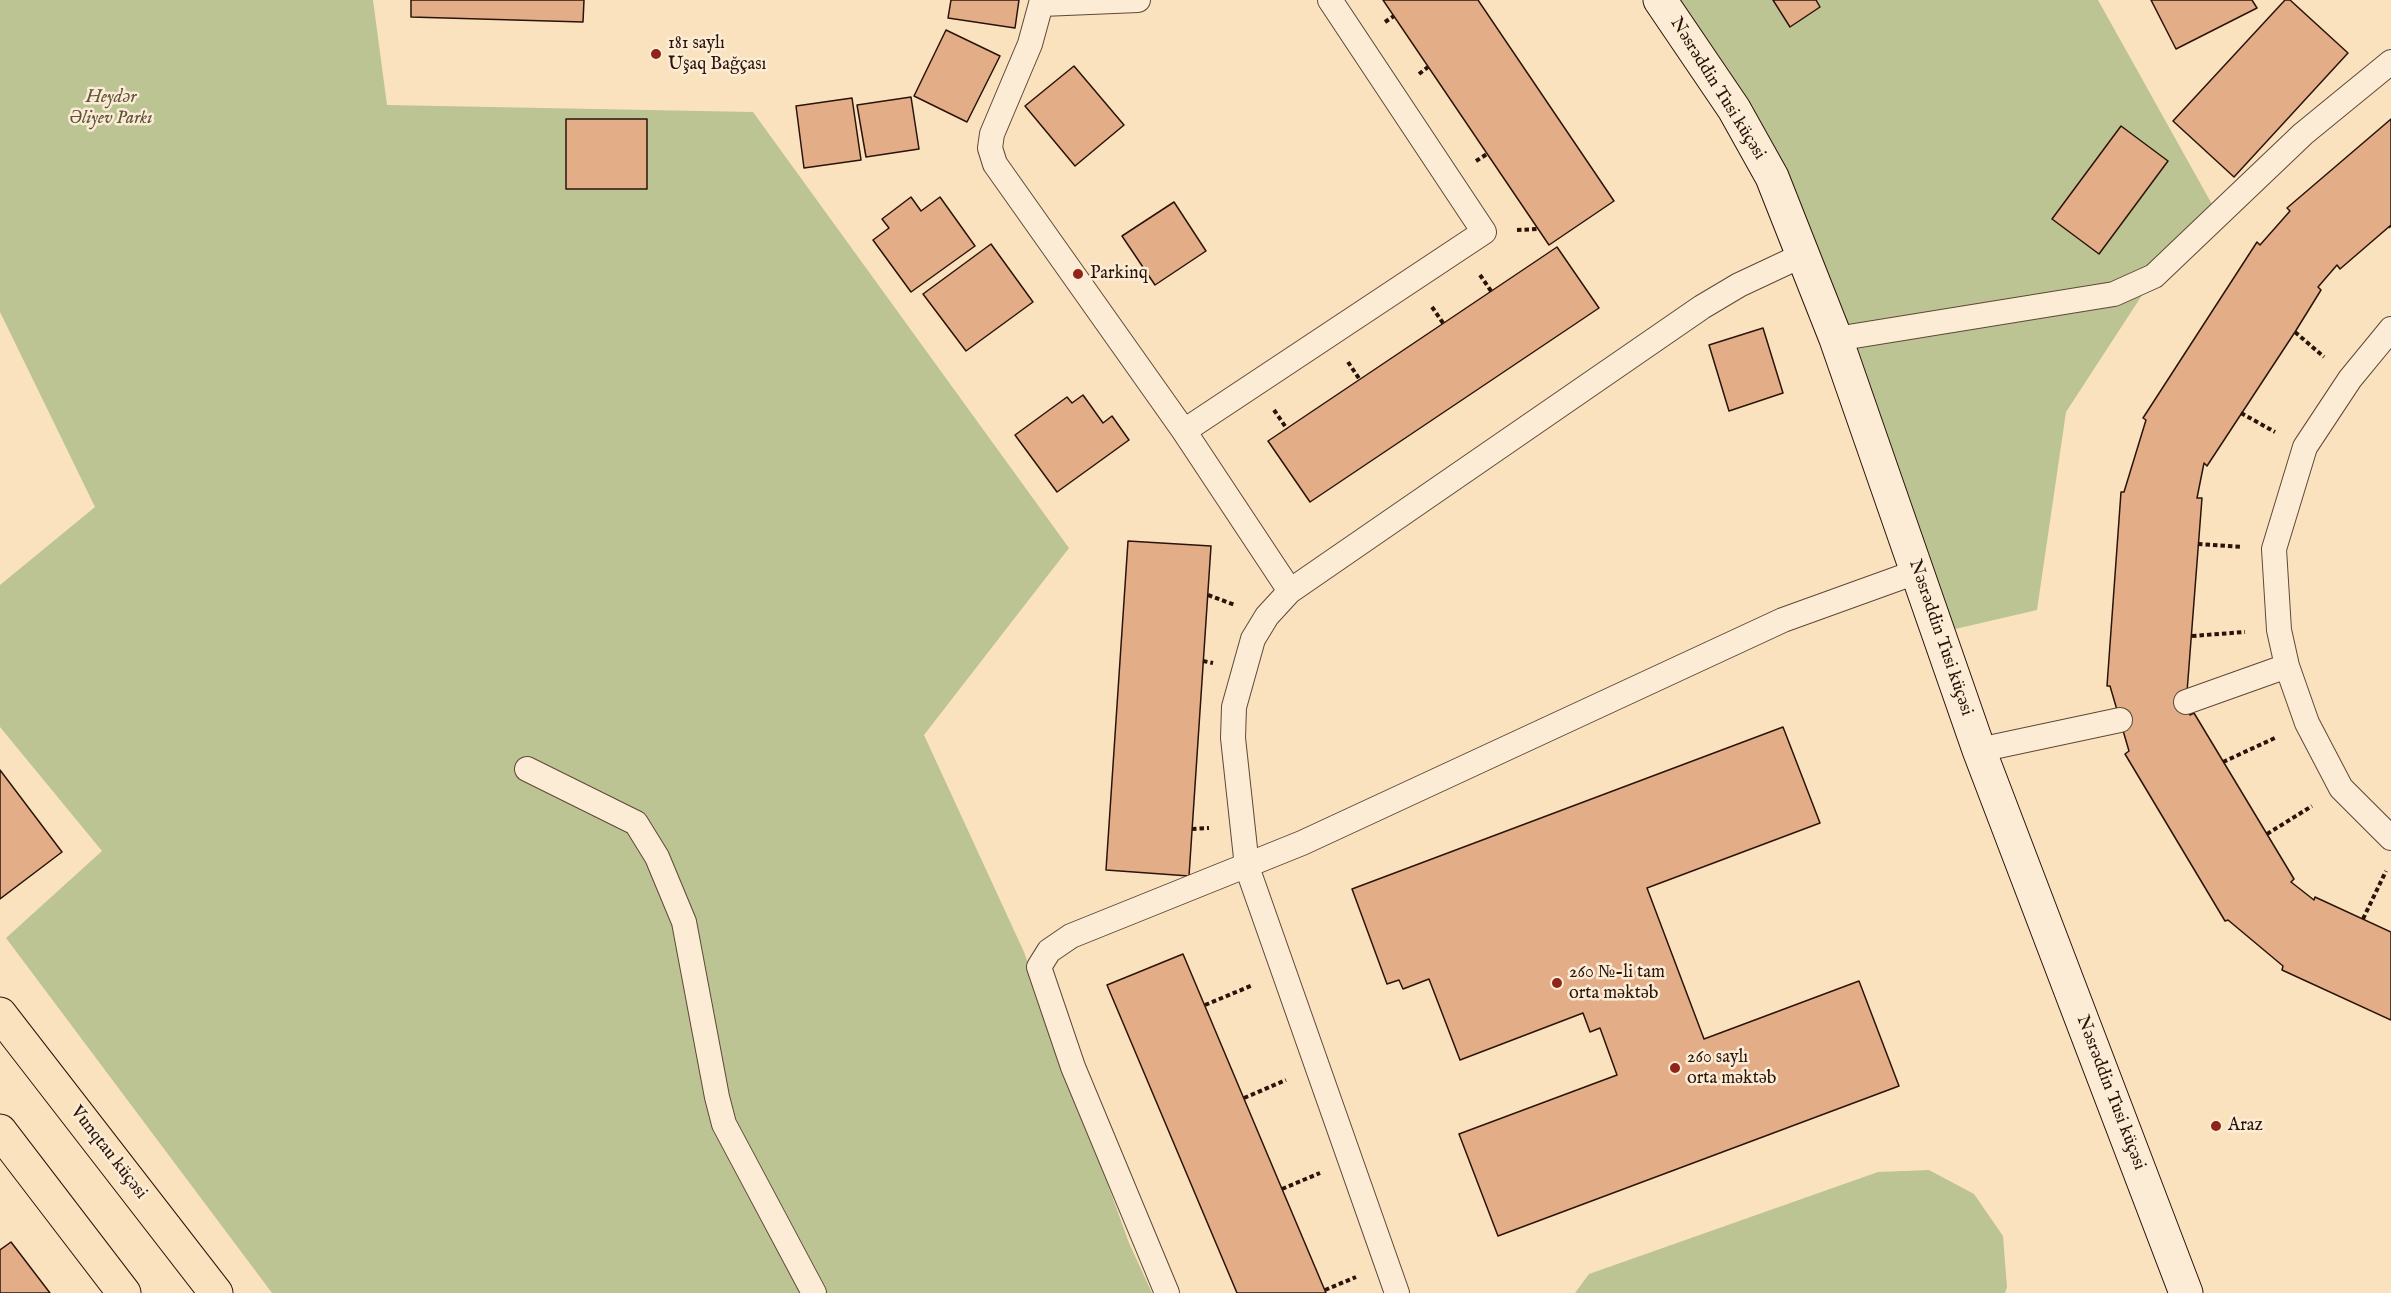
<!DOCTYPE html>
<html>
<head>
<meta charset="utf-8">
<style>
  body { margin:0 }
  canvas { display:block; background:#fbe2bf }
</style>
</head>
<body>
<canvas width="2391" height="1293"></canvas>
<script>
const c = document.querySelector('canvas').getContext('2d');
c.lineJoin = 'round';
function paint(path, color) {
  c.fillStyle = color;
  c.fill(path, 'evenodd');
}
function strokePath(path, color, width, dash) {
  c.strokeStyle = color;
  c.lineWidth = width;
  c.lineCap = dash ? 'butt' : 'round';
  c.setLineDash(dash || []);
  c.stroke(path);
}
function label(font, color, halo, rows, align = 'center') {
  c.font = font + ' "IM FELL English",serif';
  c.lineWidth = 5;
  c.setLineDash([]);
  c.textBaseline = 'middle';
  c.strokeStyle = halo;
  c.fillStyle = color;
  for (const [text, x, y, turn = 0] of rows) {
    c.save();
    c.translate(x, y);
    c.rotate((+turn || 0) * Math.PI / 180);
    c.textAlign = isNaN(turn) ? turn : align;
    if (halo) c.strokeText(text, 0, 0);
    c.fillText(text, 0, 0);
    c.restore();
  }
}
const green = new Path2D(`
  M0 0H373L387 105 753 112 1069 548 924 735 1024 952 1129 1243 1152 1293H272L6 938 102 851 0 727V585L95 507 0 312Z
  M1660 0H2098L2218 215 2176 243 2066 412 2037 610 1938 633 1760 155Z
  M1929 1170 1974 1194 2003 1236 2007 1287 2005 1293H1575L1589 1274 1878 1172Z`);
const building = new Path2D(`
  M411 0H584L583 22 411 17Z
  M951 0H1019L1015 28 948 18Z
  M1383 0H1478L1614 201 1549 245Z
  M1773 0H1816L1820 7 1790 27Z
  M2151 0H2252L2257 8 2176 49Z
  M2285 0H2290L2348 53 2234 177 2173 121Z
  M946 30 1000 56 967 122 914 96Z
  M1074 66 1124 125 1075 166 1025 106Z
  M911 97 919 149 866 157 857 105Z
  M852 98 861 160 804 168 796 106Z
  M566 119H647V189H566Z
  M2391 119V225L2340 269 2337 265 2318 287 2321 290 2295 332 2207 466 2204 463 2197 498H2202L2187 692 2183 691 2190 715 2194 713 2294 879 2291 882 2314 900 2315 897 2391 932V1020L2282 970 2283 966 2228 920 2225 921 2125 754 2129 751 2110 686H2107L2121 492H2124L2146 420 2143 418 2257 242 2260 245 2290 211 2287 208Z
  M2121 126 2168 161 2099 254 2052 219Z
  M911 197 921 211 940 197 975 246 911 292 873 240 889 228 882 219Z
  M1174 202 1206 251 1155 285 1122 236Z
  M991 244 1033 302 966 351 923 294Z
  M1557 247 1599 308 1310 502 1268 441Z
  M1763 328 1783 393 1729 411 1709 345Z
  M1083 395 1103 423 1112 416 1129 440 1057 492 1015 435 1067 397 1072 403Z
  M1128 541 1211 546 1189 876 1106 870Z
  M1783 727 1820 823 1647 888 1704 1039 1859 981 1899 1086 1498 1236 1459 1134 1617 1075 1600 1028 1590 1032 1583 1013 1460 1060 1429 979 1403 989 1399 980 1387 984 1352 889Z
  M0 770 62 852 0 899Z
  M1183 954 1282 1189 1326 1293H1237L1107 985Z
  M11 1242 50 1293H0V1250Z`);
const path = new Path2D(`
  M1385 22 1394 16
  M1419 74 1428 67
  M1476 161 1487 154
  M2390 226 2391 227
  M1517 230 1539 229
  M1480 275 1491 291
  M1432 307 1443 323
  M2295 332 2324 357
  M1348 362 1360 380
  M1274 410 1287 429
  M2241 413 2275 432
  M2198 544 2242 547
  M1208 595 1235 605
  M2192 636 2245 632
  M1203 661 1213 663
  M2223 762 2277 737
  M1192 829 1209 828
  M2267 834 2312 806
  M2363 919 2386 871
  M1205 1005 1253 985
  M1244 1098 1286 1080
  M1282 1189 1320 1173
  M1325 1290 1356 1277`);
const service = new Path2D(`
  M1042 0 1030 44 992 134 990 148 995 164 1184 431 1290 591
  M1042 4 1138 0
  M2391 329 2350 379 2305 447 2274 549 2279 630 2287 666 2307 723 2341 788 2391 838
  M1836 339 2114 294 2154 276 2303 134 2391 62
  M1184 431 1484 232 1330 0
  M2186 702 2287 666
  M1979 750 2120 720
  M527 769 636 823 657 857 684 922 717 1097 724 1124 814 1293
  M1167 1293 1073 1067 1039 967 1049 951 1071 936 1302 843 1783 620 1916 572
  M1397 1293 1247 867 1233 738 1234 707 1253 639 1267 616 1290 591 1702 307 1739 285 1803 255`);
const secondary = new Path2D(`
  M1660 0 1734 109 1772 177 1836 339 1979 750 2186 1293`);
const primary = new Path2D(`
  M0 1014 216 1293
  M0 1131 124 1293`);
const markers = [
  [656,54,6,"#8f2418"],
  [1078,274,6,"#8f2418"],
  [1557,983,6,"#8f2418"],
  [1675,1068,6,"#8f2418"],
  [2216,1126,6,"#8f2418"]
];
const poiNames = [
  ["181 saylı",668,44],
  ["Uşaq Bağçası",668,65],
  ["Parkinq",1090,274],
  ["260 №-li tam",1569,973],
  ["orta məktəb",1569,994],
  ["260 saylı",1687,1058],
  ["orta məktəb",1687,1079],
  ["Araz",2228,1126]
];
const streetNames = [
  ["Nəsrəddin Tusi küçəsi",1717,89,58],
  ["Nəsrəddin Tusi küçəsi",1940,638,71],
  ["Nəsrəddin Tusi küçəsi",2110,1093,69],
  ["Vunqtau küçəsi",108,1153,52]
];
const parkNames = [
  ["Heydər",111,98],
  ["Əliyev Parkı",111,119]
];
paint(green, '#bcc494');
paint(building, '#e3ad88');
strokePath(building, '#2a140a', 1.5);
strokePath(service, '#5e4837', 26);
strokePath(secondary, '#2a140a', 35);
strokePath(primary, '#2a140a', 35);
strokePath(path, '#2a140a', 4, [4.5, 3]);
strokePath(service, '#fcecd5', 24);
strokePath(secondary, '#fcecd5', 33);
strokePath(primary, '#fbe2bf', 33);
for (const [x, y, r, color] of markers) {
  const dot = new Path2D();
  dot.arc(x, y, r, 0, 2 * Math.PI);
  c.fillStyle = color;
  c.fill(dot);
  strokePath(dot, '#fcecd5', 2);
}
label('18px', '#2a140a', '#fcecd5', poiNames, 'left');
label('18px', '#2a140a', '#fcecd5', streetNames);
label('italic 18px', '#5d523a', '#fcecd5', parkNames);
</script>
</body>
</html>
